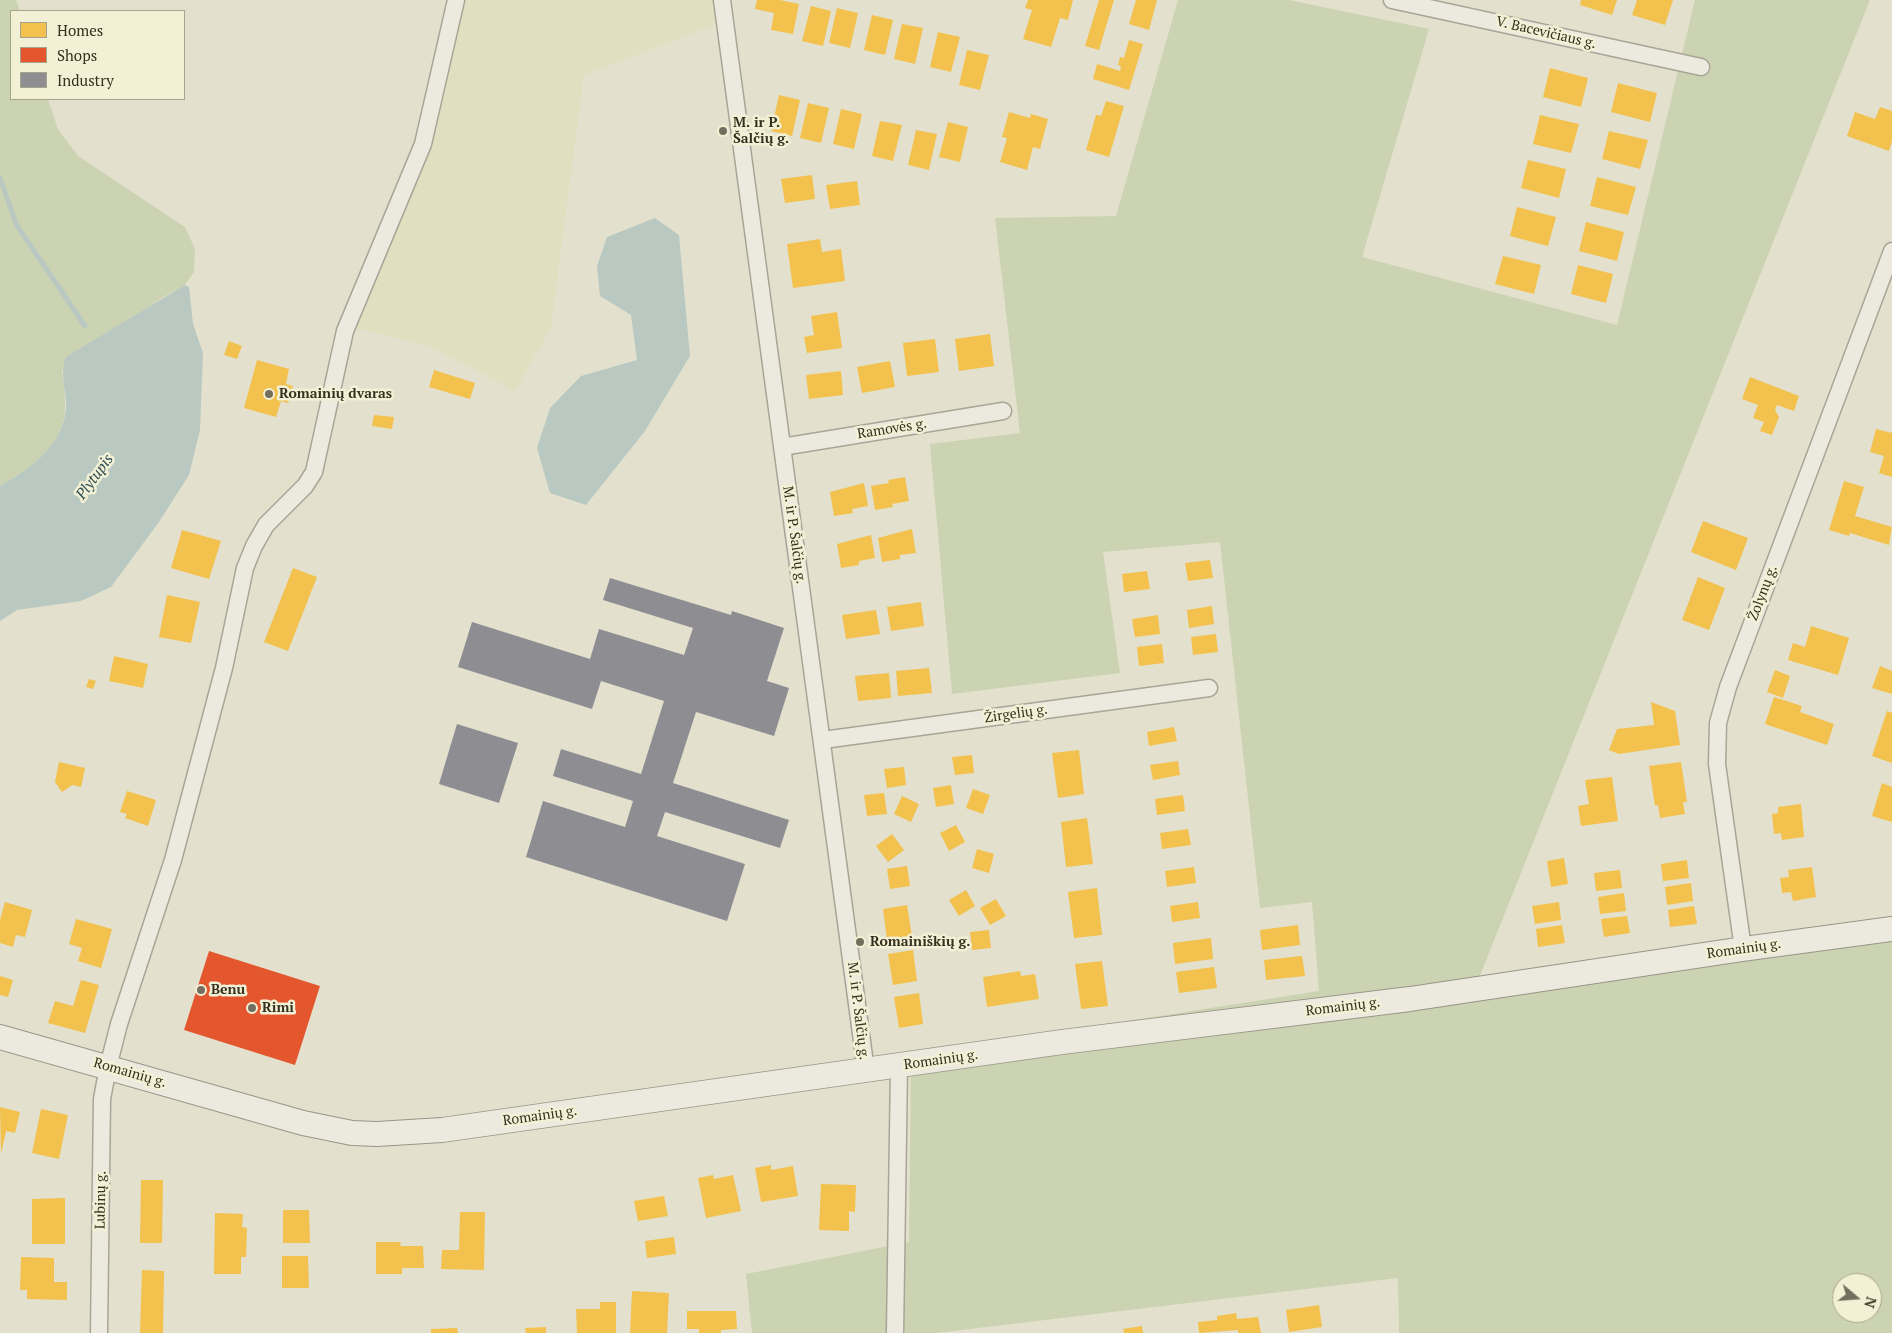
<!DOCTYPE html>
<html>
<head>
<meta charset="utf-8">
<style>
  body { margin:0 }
  #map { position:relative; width:1892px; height:1333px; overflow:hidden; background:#e3e1ce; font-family:"PT Serif",serif }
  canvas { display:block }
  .legend { position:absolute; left:10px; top:10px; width:175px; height:90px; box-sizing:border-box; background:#f3f1d5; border:1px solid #a7a48d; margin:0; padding:6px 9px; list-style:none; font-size:15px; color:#363020 }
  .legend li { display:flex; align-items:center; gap:10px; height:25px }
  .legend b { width:25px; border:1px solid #a7a48d }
  .north { position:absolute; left:1832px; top:1273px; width:50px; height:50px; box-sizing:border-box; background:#f3f1d5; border:1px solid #a7a48d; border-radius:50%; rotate:108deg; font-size:14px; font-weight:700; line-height:20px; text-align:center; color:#363020 }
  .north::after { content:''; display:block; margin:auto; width:18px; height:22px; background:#736e5d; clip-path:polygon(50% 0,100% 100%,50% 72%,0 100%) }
</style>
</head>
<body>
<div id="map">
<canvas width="1892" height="1333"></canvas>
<ul class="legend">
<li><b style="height:14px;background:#f2c14e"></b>Homes</li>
<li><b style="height:14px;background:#e4572e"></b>Shops</li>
<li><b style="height:14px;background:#8d8d92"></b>Industry</li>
</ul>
<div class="north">N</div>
</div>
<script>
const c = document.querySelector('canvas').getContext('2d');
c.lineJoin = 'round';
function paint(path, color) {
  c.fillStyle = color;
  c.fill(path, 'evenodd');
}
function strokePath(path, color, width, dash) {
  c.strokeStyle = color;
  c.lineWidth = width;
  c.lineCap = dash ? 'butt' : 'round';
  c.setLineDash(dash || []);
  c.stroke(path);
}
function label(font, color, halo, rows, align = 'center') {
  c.font = font + ' "PT Serif",serif';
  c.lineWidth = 5;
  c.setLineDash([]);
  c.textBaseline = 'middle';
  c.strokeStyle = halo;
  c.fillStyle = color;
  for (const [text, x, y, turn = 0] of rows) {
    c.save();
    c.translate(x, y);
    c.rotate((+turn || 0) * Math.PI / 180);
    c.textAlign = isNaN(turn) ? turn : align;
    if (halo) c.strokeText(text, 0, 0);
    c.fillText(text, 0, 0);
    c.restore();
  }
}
const farmland = new Path2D(`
  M456 0H715L718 24 584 75 551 327 515 391 426 345 355 328 371 267 423 144Z`);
const green = new Path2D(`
  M0 0H16L20 11H11V99H48L58 129 78 156 185 227 195 249 194 272 185 285 160 299 62 371C63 381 65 392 65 402 67 443 32 468 0 486Z
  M1178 0H1289L1429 29 1362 257 1617 325 1695 0H1870L1477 983 1892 929V1333H1399L1398 1278 936 1333H752L746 1274 909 1242 911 1055 1319 991 1312 902 1260 908 1220 542 1103 552 1120 673 952 694 930 444 1020 433 995 218 1116 216ZM1842 1283H1872V1313H1842Z`);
const water = new Path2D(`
  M655 218 679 235 690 356 645 431 586 505 550 493 537 448 550 408 581 376 637 360 631 315 600 296 597 266 607 237Z
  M185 285 189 287 193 324 203 353 200 430 189 475 159 522 111 587 81 601 17 610 0 621V486C32 468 66 443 66 403 65 384 60 375 66 357Z`);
const homes = new Path2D(`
  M757 0H780L799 4 793 34 771 30 774 13 755 9Z
  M1028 0H1073L1068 20 1060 18 1051 47 1023 39 1032 10 1025 8Z
  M1099 0H1114L1099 50 1085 46Z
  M1136 0H1157L1149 30 1129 24Z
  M1581 0H1617L1612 15 1580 5Z
  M1637 0H1673L1665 25 1632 15Z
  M811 6 831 11 823 46 802 41Z
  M837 8 858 13 850 48 829 43Z
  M872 15 893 20 885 55 864 50Z
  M902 24 923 28 915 64 894 59Z
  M938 32 960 37 951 72 930 67Z
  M1129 40 1143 44 1129 90 1093 79 1097 64 1120 71 1121 66 1118 65 1120 57 1124 58Z
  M967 50 989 55 980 90 959 85Z
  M1550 68 1588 78 1581 107 1543 97Z
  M1618 83 1657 93 1650 122 1611 112Z
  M779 95 800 100 792 136 771 131Z
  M1106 101 1124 106 1109 157 1086 150 1096 115 1101 116Z
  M808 103 829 108 821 143 800 138Z
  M1880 107 1892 111V141L1889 151 1847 136 1855 112 1875 119Z
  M841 109 862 114 854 149 833 144Z
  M1009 112 1030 118 1031 114 1048 119 1040 149 1033 147 1027 170 1000 162 1007 138 1002 137Z
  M1540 115 1579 124 1571 153 1533 144Z
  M880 121 902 125 893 161 872 156Z
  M948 122 968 127 960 162 939 157Z
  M916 130 937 134 929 170 908 165Z
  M1609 131 1648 140 1640 169 1602 159Z
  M1528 160 1566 169 1559 198 1521 188Z
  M812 175 815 199 785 203 781 179Z
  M1597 177 1636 187 1628 215 1590 206Z
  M857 181 860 205 830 209 826 185Z
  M1517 207 1556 217 1548 246 1510 236Z
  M1586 222 1624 232 1617 261 1579 251Z
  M820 239 822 252 841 249 845 281 793 288 787 244Z
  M1503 256 1541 265 1534 294 1495 284Z
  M1578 265 1613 274 1606 303 1571 294Z
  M837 312 842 348 807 353 804 337 814 335 811 316Z
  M990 334 994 366 959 371 955 339Z
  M935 339 939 372 907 376 903 343Z
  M229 341 242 346 237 359 224 355Z
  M257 360 289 369 286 384 293 386 288 403 281 401 276 417 244 408Z
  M890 361 895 387 862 393 857 367Z
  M434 370 475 383 470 399 429 387Z
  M841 371 843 395 809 399 806 375Z
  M1750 377 1799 396 1794 411 1777 405 1775 410 1779 417 1772 435 1760 431 1764 422 1753 418 1758 405 1742 399Z
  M374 415 394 417 392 429 372 426Z
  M1876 429 1892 433V477L1879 473 1884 456 1870 452Z
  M905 477 909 501 892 504 893 507 875 510 871 486 889 483 888 480Z
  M1844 481 1864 487 1855 516 1892 527 1889 545 1850 533 1849 536 1829 530Z
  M864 483 868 506 852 509 853 513 834 516 830 492Z
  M1703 521 1748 538 1736 570 1691 552Z
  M912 529 916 553 900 555V559L882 562 878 538Z
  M182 530 221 541 209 579 171 568Z
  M871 535 875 558 859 561V565L841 568 837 544Z
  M1210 560 1213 578 1188 581 1185 563Z
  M293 568 317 577 288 651 264 642Z
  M1147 571 1150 589 1124 592 1122 574Z
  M1698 577 1725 588 1709 630 1682 620Z
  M167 595 200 602 191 643 159 637Z
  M921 602 924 626 891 631 887 607Z
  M1212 606 1214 624 1189 628 1187 610Z
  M876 610 880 634 846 639 842 615Z
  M1158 615 1160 634 1135 637 1132 619Z
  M1811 626 1849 638 1838 675 1788 660 1793 643 1805 647Z
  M1216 634 1218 652 1193 655 1191 637Z
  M1162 644 1164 663 1139 666 1137 647Z
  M114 656 148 664 143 688 109 681Z
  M1880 666 1892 671V694L1872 688Z
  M929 668 932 693 898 696 896 671Z
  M1775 670 1790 676 1783 698 1767 692Z
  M889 673 891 698 858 701 855 676Z
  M89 679 96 681 93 689 86 687Z
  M1774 697 1802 706 1800 712 1834 724 1827 745 1765 724Z
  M1651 702 1675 711 1680 745 1619 754 1609 750 1617 729 1654 725Z
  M1887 711 1892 713V763L1872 756Z
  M1174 727 1177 741 1149 746 1147 732Z
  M1079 750 1084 794 1058 798 1052 753Z
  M972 755 974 773 955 775 952 757Z
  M1178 761 1180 775 1153 780 1150 765Z
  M59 762 85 768 81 787 72 785 62 792 55 782Z
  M1681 762 1687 802H1683L1685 814 1660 818 1658 805 1655 806 1649 766Z
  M904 767 906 785 887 788 884 769Z
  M1612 777 1618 821 1581 826 1578 806 1589 804 1585 780Z
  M1882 783 1892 787V822L1872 816Z
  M951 785 954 804 936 807 933 788Z
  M973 789 990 795 983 814 966 808Z
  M127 791 156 800 148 826 125 818 127 814 120 812Z
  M884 793 887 814 867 816 864 795Z
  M1183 795 1185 811 1157 815 1155 799Z
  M902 796 919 804 911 822 894 814Z
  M1801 804 1804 837 1782 840 1781 833 1774 834 1772 814 1778 813V807Z
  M1087 818 1093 864 1066 867 1061 822Z
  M956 825 965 842 949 851 940 833Z
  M1188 829 1191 845 1162 849 1160 833Z
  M892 834 904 850 888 862 876 846Z
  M977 849 994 854 989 873 972 868Z
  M1564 858 1568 884 1551 887 1547 861Z
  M1687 860 1689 878 1663 881 1661 864Z
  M907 866 910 886 890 889 887 869Z
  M1194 867 1196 883 1167 887 1165 871Z
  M1812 867 1816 897 1793 901 1791 892 1782 893 1780 878 1789 877 1788 870Z
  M1620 870 1622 888 1596 891 1594 873Z
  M1691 883 1693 901 1667 905 1665 887Z
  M1097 888 1102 935 1074 938 1068 892Z
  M966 890 975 906 959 916 949 900Z
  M1624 893 1626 911 1600 914 1598 897Z
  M996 899 1006 916 990 925 980 908Z
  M5 902 32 910 25 937 16 935 13 947 0 943V920Z
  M1198 902 1200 918 1172 922 1170 906Z
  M1559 902 1561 920 1535 924 1532 906Z
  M907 905 912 936 887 940 883 909Z
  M1694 906 1697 924 1670 927 1668 910Z
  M1627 916 1630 933 1604 937 1601 919Z
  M76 919 112 929 101 968 78 961 82 948 69 944Z
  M1298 925 1300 945 1262 950 1260 930Z
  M1562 925 1565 943 1538 947 1536 929Z
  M989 930 991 948 972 950 970 932Z
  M1211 938 1213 959 1175 964 1173 943Z
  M913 950 917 981 893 985 888 954Z
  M1302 956 1305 976 1266 980 1264 960Z
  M1102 961 1108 1006 1081 1009 1075 964Z
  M1214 967 1217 988 1179 993 1176 972Z
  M1020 971 1021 976 1035 974 1039 999 987 1007 983 977Z
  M0 976 13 980 8 997 0 995Z
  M81 980 99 985 85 1033 48 1023 55 1001 73 1006Z
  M919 993 923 1024 899 1028 894 997Z
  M0 1107 20 1112 15 1133 6 1131 1 1154Z
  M41 1109 68 1115 59 1159 32 1153Z
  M771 1165V1170L793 1166 798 1196 761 1202 755 1168Z
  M713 1175 714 1179 733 1175 741 1211 706 1218 698 1178Z
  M141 1180H163L162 1243H140Z
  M821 1184 856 1185 855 1212 849 1211V1231L819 1230Z
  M664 1196 668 1216 638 1221 634 1201Z
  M65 1198V1244H32V1199Z
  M283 1210H309L310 1243H283Z
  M460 1212H485L484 1270 441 1269 442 1250H459Z
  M215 1213 243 1214 242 1227 247 1228 246 1257H241V1274H214Z
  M674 1237 676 1254 647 1258 645 1241Z
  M376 1242H401L400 1246H423L424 1268H402V1274H376Z
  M282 1256H308L309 1288H282Z
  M21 1257 54 1258V1282H67V1300L27 1299V1290H20Z
  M142 1270 164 1271 163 1333H140Z
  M632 1291 669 1293 667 1333H630Z
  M600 1302H616V1333H577L576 1309H600Z
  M1319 1305 1322 1327 1289 1332 1286 1310Z
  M687 1311H736L737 1329 721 1330V1333H699V1329H687Z
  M1236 1313 1237 1319 1258 1317 1261 1333H1238V1330L1199 1333 1198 1322 1217 1320V1316Z
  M1142 1326 1143 1333H1124L1123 1329Z
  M546 1327V1333H526L525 1328Z
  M457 1328 458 1333H431V1329Z`);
const shops = new Path2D(`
  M209 951 320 986 295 1065 184 1030Z`);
const industry = new Path2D(`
  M610 578 731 615 732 611 784 628 767 681 789 688 774 736 696 712 673 783 789 820 780 848 665 812 657 836 745 864 727 921 526 857 543 801 625 827 633 801 553 776 561 749 641 774 664 701 601 681 592 709 458 667 472 622 590 659 599 629 684 655 693 628 603 600Z
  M457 724 518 743 499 803 439 784Z`);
const stream = new Path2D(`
  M0 178 16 224 85 326`);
const minor = new Path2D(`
  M722 0 866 1071
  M1392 0 1701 67
  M782 447 1003 411
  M823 740 1209 688
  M1743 949 1717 764 1718 723 1728 687 1892 251
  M99 1333 102 1099 108 1067 119 1024 173 860 224 668 245 568 254 546 266 525 305 486 314 472 345 331 423 144 456 0
  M895 1333 899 1067`);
const secondary = new Path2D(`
  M0 1037 303 1123 352 1133 377 1134 442 1130 1062 1042 1410 999 1743 949 1892 929`);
const markers = [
  [723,131,5,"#736e5d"],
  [269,394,5,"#736e5d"],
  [860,942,5,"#736e5d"],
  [201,990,5,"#736e5d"],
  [252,1008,5,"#736e5d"]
];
const streetNames = [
  ["V. Bacevičiaus g.",1546,33,13],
  ["Ramovės g.",892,429,-9],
  ["M. ir P. Šalčių g.",794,535,82],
  ["Žolynų g.",1763,593,-69],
  ["Žirgelių g.",1016,714,-8],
  ["Romainių g.",1744,949,-8],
  ["Romainių g.",1343,1007,-7],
  ["M. ir P. Šalčių g.",858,1011,83],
  ["Romainių g.",941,1060,-8],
  ["Romainių g.",130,1073,16],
  ["Romainių g.",540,1116,-8],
  ["Lubinų g.",101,1200,-89]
];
const poiNames = [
  ["M. ir P.",733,123],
  ["Šalčių g.",733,139],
  ["Romainių dvaras",279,394],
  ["Romainiškių g.",870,942],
  ["Benu",211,990],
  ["Rimi",262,1008]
];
const waterNames = [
  ["Plytupis",95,477,-54]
];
paint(farmland, '#e0e0c0');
paint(green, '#ccd3b2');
paint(water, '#b9c9c2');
paint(homes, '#f2c14e');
paint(shops, '#e4572e');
paint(industry, '#8d8d92');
strokePath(stream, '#b9c9c2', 5);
strokePath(minor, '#a8a597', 19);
strokePath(secondary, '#989587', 26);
strokePath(minor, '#eceadf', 16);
strokePath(secondary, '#eceadf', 24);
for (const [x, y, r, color] of markers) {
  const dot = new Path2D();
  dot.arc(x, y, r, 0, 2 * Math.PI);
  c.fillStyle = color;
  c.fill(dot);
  strokePath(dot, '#f3f1d5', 2);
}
label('14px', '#363020', '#f3f1d5', streetNames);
label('bold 14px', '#363020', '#f3f1d5', poiNames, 'left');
label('italic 15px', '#304f55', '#f3f1d5', waterNames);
</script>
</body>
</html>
